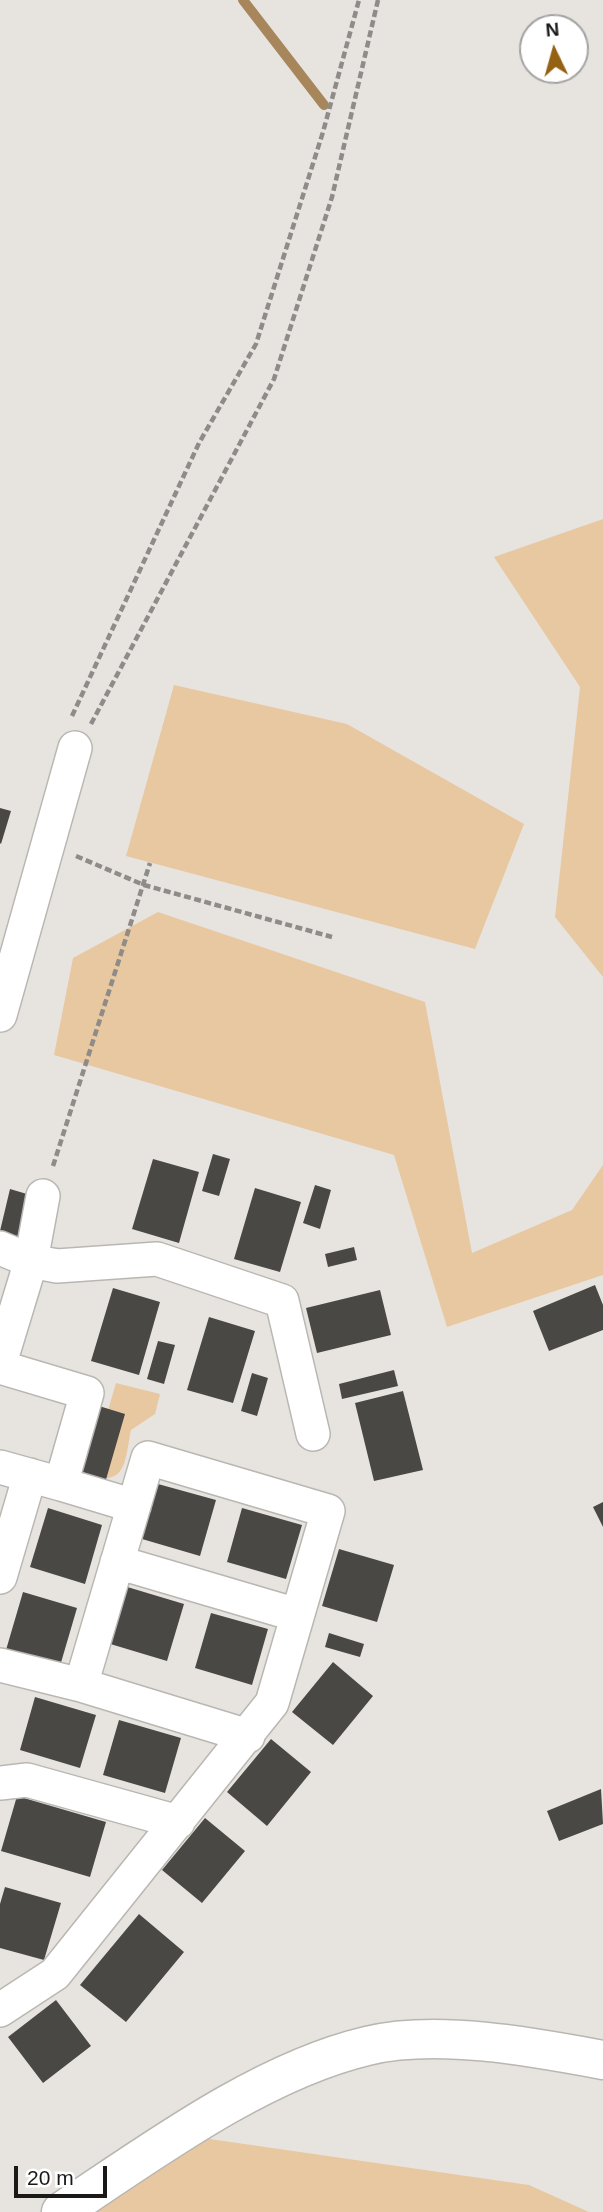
<!DOCTYPE html>
<html>
<head>
<meta charset="utf-8">
<style>
  body { margin:0 }
  #map { position:relative; width:603px; height:2212px; overflow:hidden; background:#e7e4e0; font-family:Helvetica,sans-serif }
  canvas { display:block }
  .north { position:absolute; left:519px; top:14px; width:70px; height:70px; box-sizing:border-box; background:#fff; border:2px solid #a4a3a3; border-radius:50%; rotate:355deg; font-size:19px; font-weight:700; line-height:28px; text-align:center; color:#1b1918 }
  .north::after { content:''; display:block; margin:auto; width:24px; height:32px; background:#946213; clip-path:polygon(50% 0,100% 100%,50% 72%,0 100%) }
  .scale { position:absolute; left:14px; top:2166px; width:93px; height:32px; box-sizing:border-box; border:4px solid #1b1918; border-top:0; padding-left:9px; font-size:21px; line-height:24px; white-space:nowrap; color:#1b1918; -webkit-text-stroke:5px #fff; paint-order:stroke }
</style>
</head>
<body>
<div id="map">
<canvas width="603" height="2212"></canvas>
<div class="north">N</div>
<div class="scale">20 m</div>
</div>
<script>
const c = document.querySelector('canvas').getContext('2d');
c.lineJoin = 'round';
function paint(path, color) {
  c.fillStyle = color;
  c.fill(path, 'evenodd');
}
function strokePath(path, color, width, dash) {
  c.strokeStyle = color;
  c.lineWidth = width;
  c.lineCap = dash ? 'butt' : 'round';
  c.setLineDash(dash || []);
  c.stroke(path);
}
const green = new Path2D(`
  M603 519V977L555 917 580 687 494 557Z
  M174 685 347 724 524 824 475 949 126 856Z
  M158 912 425 1002 472 1253 572 1210 603 1165V1275L447 1327 394 1155 54 1055 73 958Z
  M116 1383 160 1394 155 1414 131 1430C125 1459 127 1488 89 1475Z
  M196 2137 529 2185 589 2212H83Z`);
const stream = new Path2D(`
  M243 0 324 105`);
const building = new Path2D(`
  M0 808 11 811 1 844 0 843Z
  M213 1154 230 1159 219 1196 202 1191Z
  M153 1159 199 1172 179 1243 132 1229Z
  M315 1185 331 1190 320 1229 303 1223Z
  M255 1188 301 1202 280 1272 234 1259Z
  M10 1189 37 1197 24 1238 0 1231Z
  M354 1247 357 1260 328 1267 325 1254Z
  M595 1285 603 1305V1330L549 1351 533 1311Z
  M113 1288 160 1302 139 1375 91 1361Z
  M380 1290 391 1335 317 1353 306 1308Z
  M209 1317 255 1331 233 1403 187 1390Z
  M158 1341 175 1345 164 1384 147 1379Z
  M394 1370 398 1386 342 1399 339 1384Z
  M252 1373 268 1378 257 1416 241 1411Z
  M403 1391 423 1470 374 1481 355 1403Z
  M99 1406 125 1414 105 1483 78 1475Z
  M158 1484 216 1500 200 1556 142 1539Z
  M603 1502V1527L593 1507Z
  M48 1508 102 1525 85 1584 30 1567Z
  M242 1508 302 1525 286 1579 227 1562Z
  M339 1549 394 1565 377 1622 322 1606Z
  M124 1586 184 1604 167 1661 107 1643Z
  M23 1592 77 1608 60 1666 6 1650Z
  M211 1613 268 1629 252 1685 195 1668Z
  M329 1633 364 1644 360 1657 325 1647Z
  M333 1662 373 1696 333 1745 292 1712Z
  M35 1697 96 1715 80 1768 20 1750Z
  M119 1720 181 1738 165 1793 103 1775Z
  M271 1739 311 1772 267 1826 227 1792Z
  M601 1789 603 1824 559 1841 547 1811Z
  M17 1796 106 1822 90 1877 1 1851Z
  M205 1818 245 1851 202 1903 162 1870Z
  M5 1887 61 1903 44 1960 0 1948V1904Z
  M139 1914 184 1952 126 2022 80 1985Z
  M56 2000 91 2046 43 2083 8 2037Z`);
const path = new Path2D(`
  M72 716 199 443 256 344 323 132 359 0
  M91 724 274 379 332 197 378 0
  M76 856 144 885 332 937
  M53 1166 150 863`);
const minor = new Path2D(`
  M0 1015 75 748
  M0 1248 31 1261 57 1266 157 1259 282 1301 313 1434
  M0 1363 31 1261 43 1196
  M0 1367 87 1393 61 1484 0 1467
  M61 1484 134 1506
  M117 1562 297 1615
  M0 1577 30 1475
  M0 1665 81 1685 248 1736
  M0 1783 27 1780 178 1822
  M0 2010 55 1974 272 1703 328 1511 148 1458 81 1685`);
const tertiary = new Path2D(`
  M61 2212C151 2152 261 2071 367 2046 437 2029 533 2047 603 2060`);
paint(green, '#e8c8a1');
strokePath(stream, '#a7865c', 10);
paint(building, '#4a4845');
strokePath(minor, '#bab7b3', 36);
strokePath(tertiary, '#bab7b3', 41);
strokePath(path, '#8e8b88', 4.5, [7, 3.5]);
strokePath(minor, '#fff', 33);
strokePath(tertiary, '#fff', 38);
</script>
</body>
</html>
